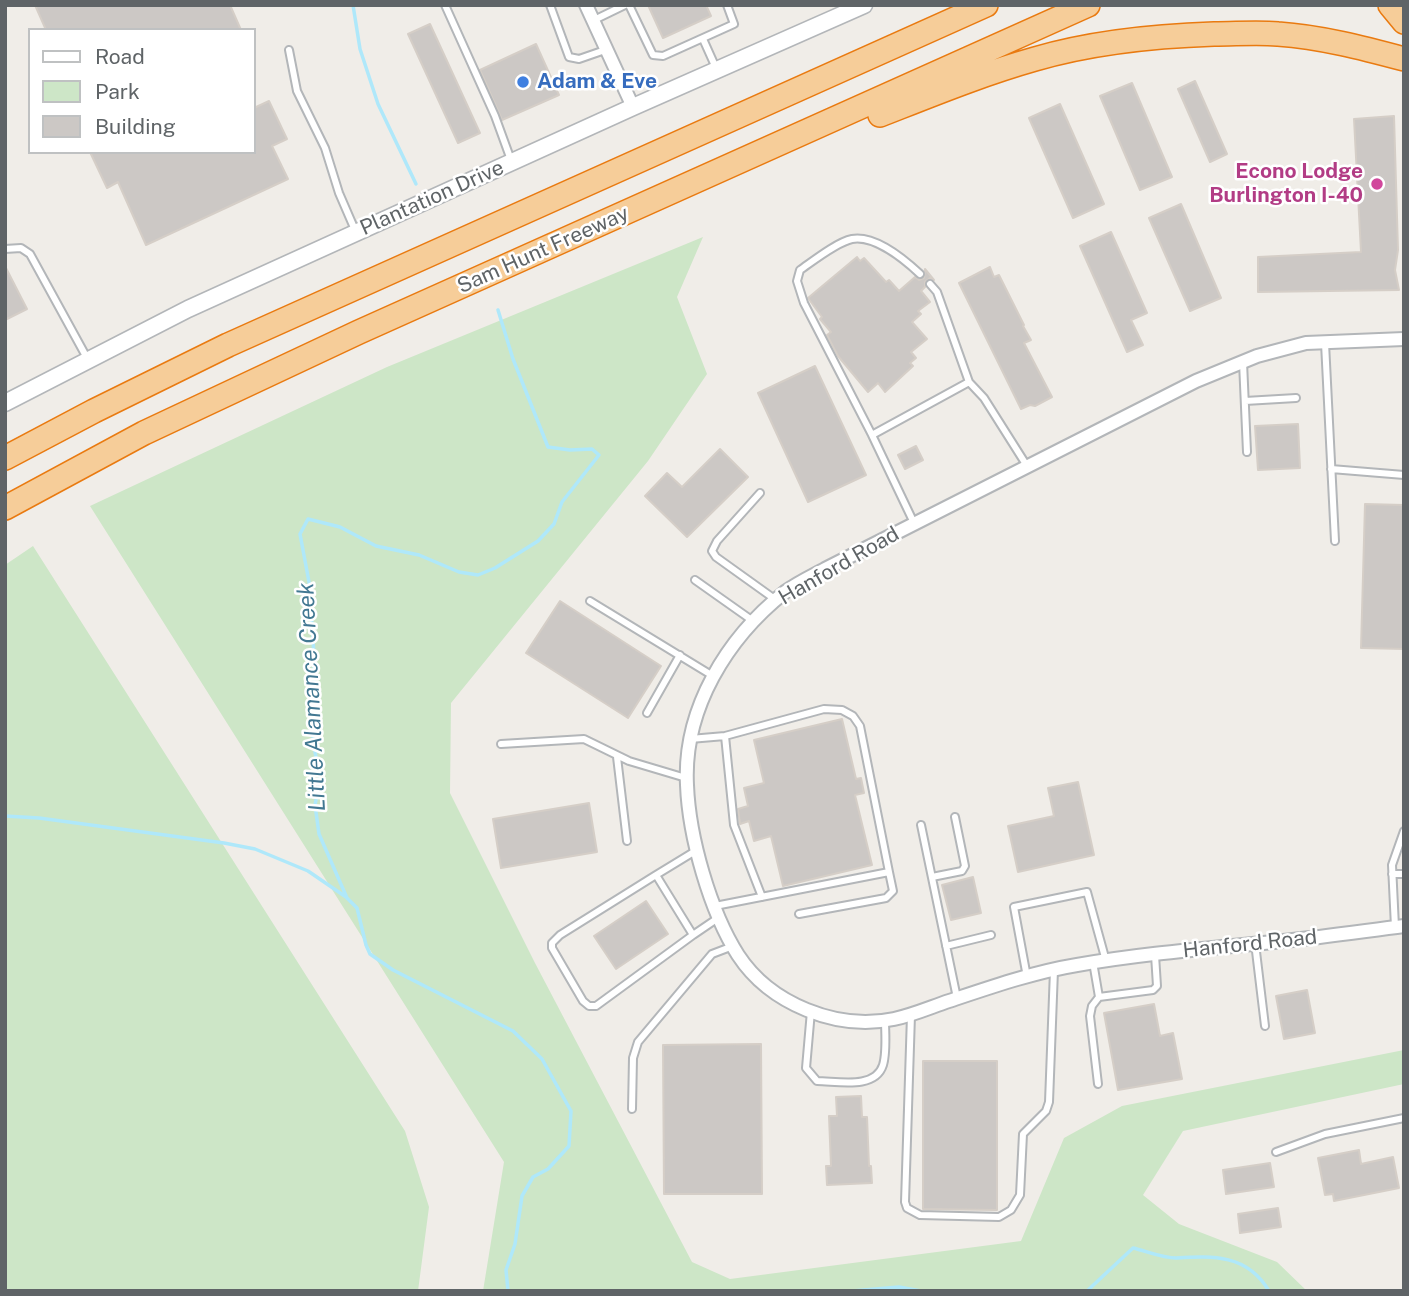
<!DOCTYPE html>
<html>
<head>
<meta charset="utf-8">
<style>
  body { margin:0 }
  #map { position:relative; width:1409px; height:1296px; overflow:hidden; background:#f0ede8; font-family:"Public Sans",sans-serif }
  canvas { display:block }
  .frame { position:absolute; inset:0; border:7px solid #5f6467; pointer-events:none }
  .legend { position:absolute; left:28px; top:28px; width:228px; height:126px; box-sizing:border-box; background:#fff; border:2px solid #bfc1c2; margin:0; padding:9px 12px; list-style:none; font-size:21px; color:#5f6467 }
  .legend li { display:flex; align-items:center; gap:14px; height:35px }
  .legend b { width:35px; border:2px solid #bfc1c2 }
</style>
</head>
<body>
<div id="map">
<canvas width="1409" height="1296"></canvas>
<div class="frame"></div>
<ul class="legend">
<li><b style="height:9px;background:#fff"></b>Road</li>
<li><b style="height:19px;background:#cde6c7"></b>Park</li>
<li><b style="height:19px;background:#ccc8c5"></b>Building</li>
</ul>
</div>
<script>
const c = document.querySelector('canvas').getContext('2d');
c.lineJoin = 'round';
function paint(path, color) {
  c.fillStyle = color;
  c.fill(path, 'evenodd');
}
function strokePath(path, color, width, dash) {
  c.strokeStyle = color;
  c.lineWidth = width;
  c.lineCap = dash ? 'butt' : 'round';
  c.setLineDash(dash || []);
  c.stroke(path);
}
function label(font, color, halo, rows, align = 'center') {
  c.font = font + ' "Public Sans",sans-serif';
  c.lineWidth = 5;
  c.setLineDash([]);
  c.textBaseline = 'middle';
  c.strokeStyle = halo;
  c.fillStyle = color;
  for (const [text, x, y, turn = 0] of rows) {
    c.save();
    c.translate(x, y);
    c.rotate((+turn || 0) * Math.PI / 180);
    c.textAlign = isNaN(turn) ? turn : align;
    if (halo) c.strokeText(text, 0, 0);
    c.fillText(text, 0, 0);
    c.restore();
  }
}
const green = new Path2D(`
  M703 237 677 297 707 374 648 461 451 703 450 793 535 963 692 1262 730 1279 1021 1241 1064 1138 1122 1106 1404 1050V1084L1183 1131 1143 1195 1179 1224 1277 1262 1307 1291H483L504 1162 90 506 387 367Z
  M33 546 405 1131 429 1207 418 1291H5V565Z`);
const stream = new Path2D(`
  M353 5 360 49 378 104 416 184
  M498 310 513 359 548 447 570 450 592 449 599 455 562 502 554 524 538 541 495 568 478 575 459 572 419 555 376 546 340 527 308 519 300 534 309 582 311 611 314 655 313 741 320 779 315 805 319 834 347 898 357 908 366 945 370 954 393 970 513 1031 542 1059 571 1111 569 1146 548 1169 533 1177 522 1196 515 1244 506 1270 508 1291
  M5 816 39 818 224 843 255 849 308 871 346 897
  M852 1291 899 1287 921 1291
  M1087 1291 1133 1248C1146 1251 1163 1258 1176 1258 1213 1256 1247 1254 1269 1291`);
const building = new Path2D(`
  M35 5H230L241 30H46Z
  M648 5H706L711 16 663 38Z
  M430 24 480 133 458 143 408 34Z
  M536 44 559 95 502 120 480 70Z
  M1195 81 1227 154 1210 162 1178 89Z
  M1132 83 1172 177 1140 190 1100 96Z
  M269 101 287 139 272 146 288 179 146 245 118 182 107 188 90 152H254V108Z
  M1060 104 1104 204 1073 218 1029 118Z
  M1394 116 1398 250 1395 270 1399 290 1258 292V257L1361 252 1354 119Z
  M1181 204 1221 298 1190 311 1149 218Z
  M1111 232 1147 313 1131 320 1143 345 1127 352 1080 246Z
  M857 257 860 261 864 258 886 282 889 280 899 291 915 277 919 280 924 278 925 269 934 280 930 278 925 282V287L921 291 930 302 918 311 921 314 912 322 927 339 911 352 916 358 910 363 913 366 885 392 878 383 868 392 838 356 827 335 831 332 820 319 822 317 808 298Z
  M5 266 27 309 5 320Z
  M990 267 994 277 999 275 1024 325 1023 326 1031 340 1024 343 1052 397 1035 406 1030 405 1021 409 959 283Z
  M815 366 866 475 808 502 758 393Z
  M1298 424 1300 468 1258 470 1255 426Z
  M916 446 923 460 905 469 898 455Z
  M720 449 748 477 687 537 645 496 667 473 682 487Z
  M1365 504 1404 505V649L1361 648Z
  M560 601 661 666 628 718 526 653Z
  M842 719 856 779 861 778 864 793 855 795 872 865 783 886 771 836 754 841 749 821 740 824 738 809 748 806 744 788 764 783 754 740Z
  M1078 782 1094 855 1018 872 1008 826 1054 816 1048 788Z
  M589 803 597 852 501 868 493 819Z
  M973 877 981 913 951 920 942 885Z
  M646 901 668 934 616 969 594 936Z
  M1307 990 1315 1033 1284 1039 1276 996Z
  M1154 1004 1160 1036 1173 1033 1182 1079 1118 1090 1104 1013Z
  M761 1044 762 1194H664L663 1045Z
  M923 1061H997V1210L923 1209Z
  M861 1096 862 1117H867L869 1166H871L872 1183 827 1185 826 1166H831L829 1116H837L836 1097Z
  M1359 1150 1361 1164 1393 1157 1399 1188 1334 1201 1333 1194 1325 1195 1318 1158Z
  M1270 1163 1274 1187 1226 1194 1223 1170Z
  M1278 1208 1281 1227 1240 1233 1238 1214Z`);
const service = new Path2D(`
  M445 5 495 116 511 160
  M550 5 569 57 579 59 605 50
  M629 5 653 55 663 56 734 24 727 5
  M592 21 625 5
  M703 39 716 68
  M289 50 297 91 325 148 339 193 355 230
  M5 249 21 248 30 254 87 358
  M1325 343 1335 541
  M1243 362 1247 452
  M969 382 984 398 1027 466
  M1245 401 1296 398
  M872 435 804 303 797 281 800 270C813 261 837 242 852 239 875 235 905 260 920 274
  M1331 469 1404 475
  M760 493 717 541 712 551 716 557 776 600
  M914 523 872 435 969 382 937 292 930 284
  M695 580 753 621
  M590 601 713 676
  M647 713 680 655
  M725 736 734 825 762 897
  M690 739 725 736 824 709 842 710 853 716 860 726 889 872 715 906
  M501 744 584 739 629 761 686 778
  M617 757 627 841
  M921 825 957 998
  M697 850 656 875 693 935 718 918
  M1392 874H1404
  M656 875 560 935 552 943V948L583 1001 589 1006H596L693 935
  M932 877 962 871 965 866 955 817
  M799 914 886 898 893 891 889 872
  M1395 927 1392 865 1404 831
  M1255 943 1265 1026
  M946 946 991 935
  M1093 962 1099 997
  M1027 977 1014 907 1087 892 1106 961
  M811 1011 806 1068 817 1081C837 1081 875 1090 883 1065 887 1052 885 1033 885 1020
  M911 1015 905 1202 907 1208 920 1215 999 1217 1011 1210 1020 1195 1023 1134 1046 1111 1049 1102 1054 970
  M1098 1084 1090 1016 1092 1006 1099 997 1153 990 1157 986 1155 955
  M632 1109 633 1058 638 1042 712 954 733 946
  M1276 1152 1325 1134 1404 1118`);
const minor = new Path2D(`
  M586 5 633 107
  M1404 339 1306 343 1257 356 1196 381 825 569C812 576 797 583 785 592 727 638 683 709 687 785 689 837 710 911 738 955 770 1004 837 1031 894 1019 913 1015 931 1007 949 1001 991 987 1034 972 1077 965 1145 953 1215 948 1283 941 1324 937 1364 931 1404 926`);
const tertiary = new Path2D(`
  M5 403 188 309 633 107 864 5`);
const motorway = new Path2D(`
  M1390 5 1404 22
  M880 115C931 95 982 74 1035 59 1093 42 1154 36 1214 34 1236 34 1257 32 1278 34 1321 37 1363 48 1404 59
  M5 458 94 411 228 345 986 5
  M5 508 144 433 359 332 1088 5`);
const markers = [
  [523,82,7,"#3f7fe0"],
  [1377,184,7,"#d1479c"]
];
const shopNames = [
  ["Adam & Eve",537,82]
];
const hotelNames = [
  ["Econo Lodge",1363,172],
  ["Burlington I-40",1363,196]
];
const streetNames = [
  ["Plantation Drive",432,198,-24],
  ["Sam Hunt Freeway",543,250,-24],
  ["Hanford Road",839,566,-30],
  ["Hanford Road",1250,944,-6]
];
const waterNames = [
  ["Little Alamance Creek",312,697,-93]
];
paint(green, '#cde6c7');
strokePath(stream, '#afe8fa', 3.5);
paint(building, '#ccc8c5');
strokePath(building, '#d5cec7', 2);
strokePath(service, '#b3b6b9', 10);
strokePath(minor, '#b3b6b9', 16);
strokePath(tertiary, '#b3b6b9', 19);
strokePath(motorway, '#e97a10', 26);
strokePath(service, '#fff', 6);
strokePath(minor, '#fff', 12);
strokePath(tertiary, '#fff', 16);
strokePath(motorway, '#f6cd99', 23);
for (const [x, y, r, color] of markers) {
  const dot = new Path2D();
  dot.arc(x, y, r, 0, 2 * Math.PI);
  c.fillStyle = color;
  c.fill(dot);
  strokePath(dot, '#fff', 2.5);
}
label('bold 21px', '#366cbe', '#fff', shopNames, 'left');
label('bold 21px', '#b23c85', '#fff', hotelNames, 'right');
label('21px', '#5f6467', '#fff', streetNames);
label('italic 23px', '#427892', '#fff', waterNames);
</script>
</body>
</html>
